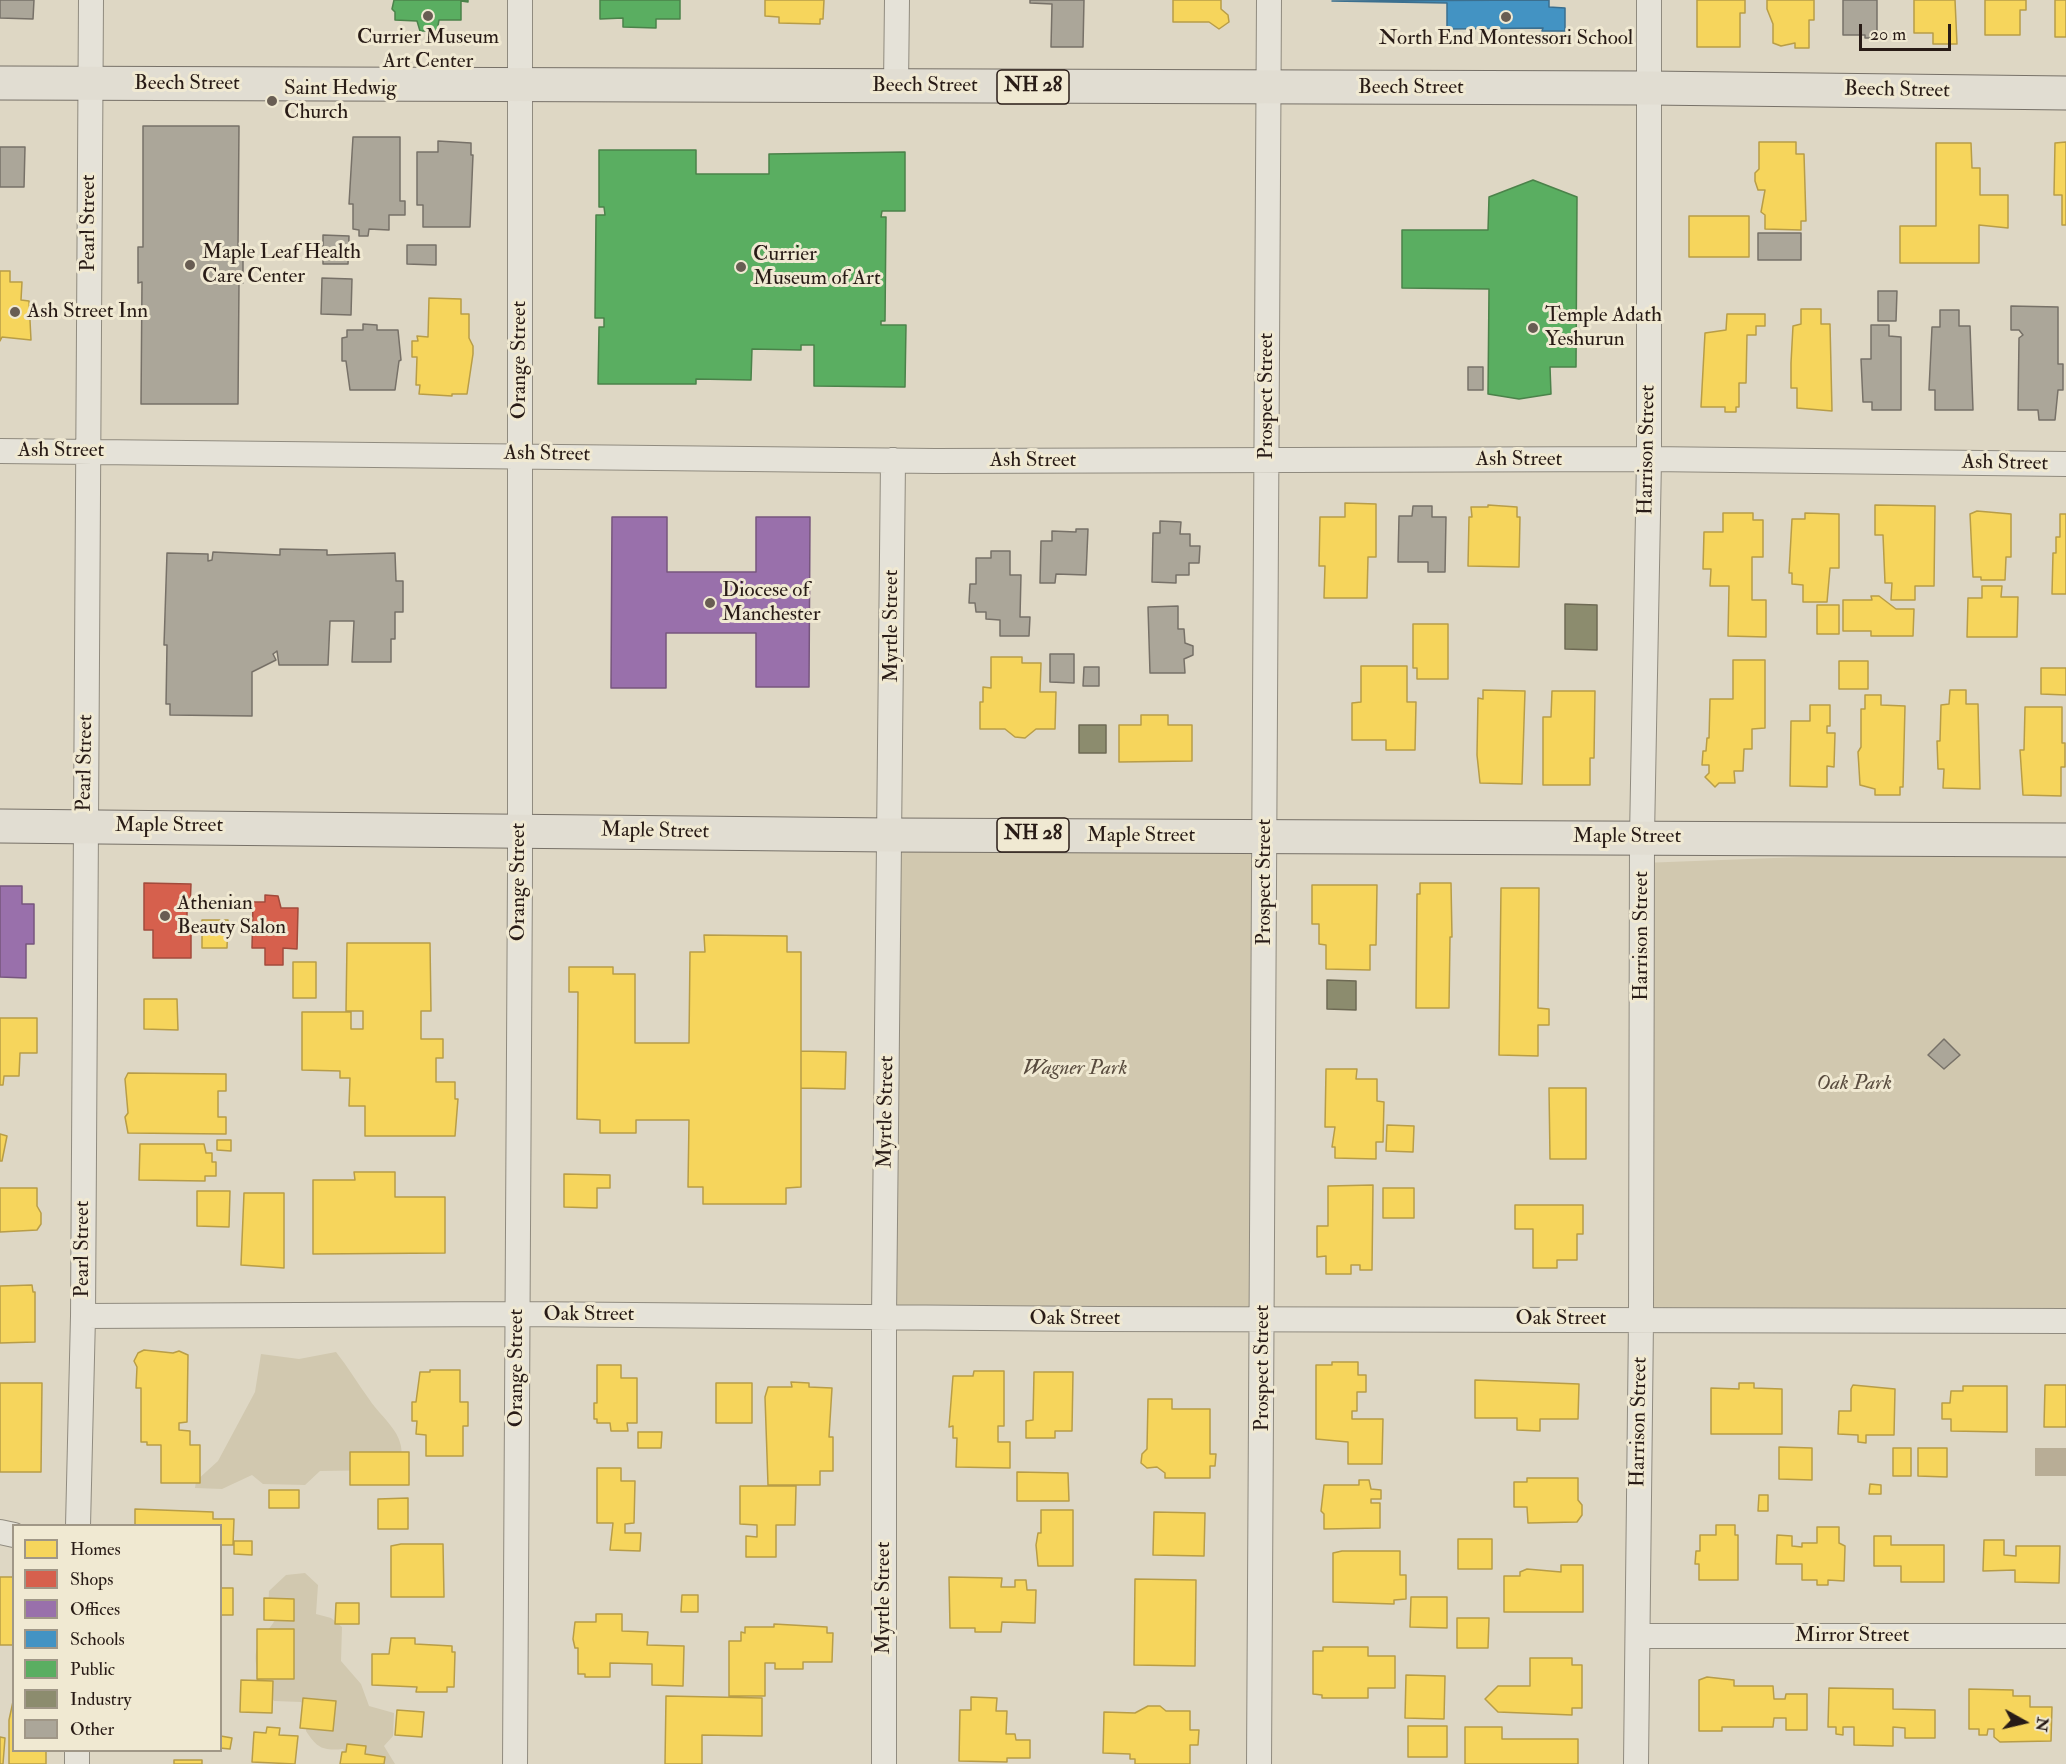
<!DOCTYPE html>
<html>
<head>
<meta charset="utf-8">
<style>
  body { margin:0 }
  #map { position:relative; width:2066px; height:1764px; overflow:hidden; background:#ded7c4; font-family:"IM FELL Double Pica",serif }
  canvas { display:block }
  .legend { position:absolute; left:12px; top:1524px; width:210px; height:228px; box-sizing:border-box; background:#f0e9d2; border:2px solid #a09787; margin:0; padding:8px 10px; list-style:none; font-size:18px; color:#281b16 }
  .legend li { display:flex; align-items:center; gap:12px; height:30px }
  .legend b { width:30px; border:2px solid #a09787 }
  .north { position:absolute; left:1994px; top:1692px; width:60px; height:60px; -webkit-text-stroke:4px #f0e9d2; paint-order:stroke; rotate:98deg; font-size:16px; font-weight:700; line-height:24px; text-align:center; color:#281b16 }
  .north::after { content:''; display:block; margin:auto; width:21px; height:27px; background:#281b16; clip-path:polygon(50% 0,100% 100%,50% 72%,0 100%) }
  .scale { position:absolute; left:1859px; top:24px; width:92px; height:27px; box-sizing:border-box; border:3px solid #281b16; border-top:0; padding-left:8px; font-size:18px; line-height:21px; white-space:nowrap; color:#281b16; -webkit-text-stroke:4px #f0e9d2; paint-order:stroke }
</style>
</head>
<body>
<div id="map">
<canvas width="2066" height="1764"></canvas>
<ul class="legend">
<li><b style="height:16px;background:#f6d55c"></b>Homes</li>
<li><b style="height:16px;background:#d6604d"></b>Shops</li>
<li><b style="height:16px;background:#9970ab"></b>Offices</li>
<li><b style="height:16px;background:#4393c3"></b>Schools</li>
<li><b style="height:16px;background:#5aae61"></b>Public</li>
<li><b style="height:16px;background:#8c8c6e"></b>Industry</li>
<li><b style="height:16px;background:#aba699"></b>Other</li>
</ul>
<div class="north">N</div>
<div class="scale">20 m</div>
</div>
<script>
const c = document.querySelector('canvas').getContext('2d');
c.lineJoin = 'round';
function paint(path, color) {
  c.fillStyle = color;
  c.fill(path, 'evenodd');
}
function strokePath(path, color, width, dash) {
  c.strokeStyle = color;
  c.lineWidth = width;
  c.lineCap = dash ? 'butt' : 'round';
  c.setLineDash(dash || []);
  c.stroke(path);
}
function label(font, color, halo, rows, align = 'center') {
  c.font = font + ' "IM FELL Double Pica",serif';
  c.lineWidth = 6;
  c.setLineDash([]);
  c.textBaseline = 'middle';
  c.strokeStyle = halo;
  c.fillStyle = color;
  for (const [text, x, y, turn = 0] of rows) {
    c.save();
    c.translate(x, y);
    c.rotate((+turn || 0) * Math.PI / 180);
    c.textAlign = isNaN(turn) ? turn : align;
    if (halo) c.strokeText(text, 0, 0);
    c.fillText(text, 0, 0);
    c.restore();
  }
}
const green = new Path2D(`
  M890 835 1266 837 1263 1320 884 1317Z
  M2066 847V1321L1644 1319 1642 863Z
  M336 1352C348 1367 358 1384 369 1399 382 1419 406 1433 401 1460L387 1470 320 1471 305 1485 263 1484 252 1475 222 1489 195 1488 196 1481 218 1461 255 1392 261 1354 299 1359Z
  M305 1573 318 1585 316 1614 331 1618 342 1627 341 1661 361 1684 369 1706 394 1713 393 1736 384 1746 395 1764H350L343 1749C323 1751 317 1748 306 1731L308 1712 301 1702 274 1701C263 1685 249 1663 259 1643 264 1632 273 1627 277 1615L268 1611 269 1591 286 1575Z`);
const water = new Path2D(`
  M2035 1448H2066V1476H2035Z`);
const homes = new Path2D(`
  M765 0H824L823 19H820V24L779 23V17L765 16Z
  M1173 0H1221V9L1228 15 1229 22 1219 29 1209 22H1173Z
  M1697 0H1745V13H1740V47H1697Z
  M1767 0H1814V20H1809V48H1795V43L1781 46 1773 43V24L1767 9Z
  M1914 0H1955L1957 44H1933V33H1914Z
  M1985 0H2026V10H2020V35H1985Z
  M2055 0H2066V37H2055Z
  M1759 142H1796V154H1804L1806 221H1801V230L1765 229V215L1761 212 1765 190H1758L1755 181V173L1759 169Z
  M2066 142V225H2062V195H2054L2055 143Z
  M1936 143H1971L1972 168H1980V195H2008V228L1979 225V263H1900V226H1936Z
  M1689 216H1749V257H1689Z
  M0 271H10V282H22L21 300 29 301 31 340 2 337 0 341Z
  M429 298 461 299V314H469V338L473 346V354L467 394H452V396L419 394 420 385H416L417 357H412V341H418L417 336 428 337Z
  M1801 309H1821V324H1830L1832 411 1797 408V388H1791V363L1793 326 1801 324Z
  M1727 314H1765V326H1756V335H1747L1746 383H1739V407H1736V412H1725V407H1701L1705 333 1726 330Z
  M1345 503 1376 504V557H1368L1367 598H1324L1325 566H1319L1320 517H1345Z
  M1488 505 1517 507V517H1520L1519 567 1468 566 1469 517H1472L1471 507H1488Z
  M1875 505 1935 506 1934 586H1915V600H1891L1892 583H1885L1883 535H1875Z
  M1977 511 2011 514V557H2006L2005 580H1981V577H1973L1970 514Z
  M1723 513H1753V520H1763V557H1752V600H1766V637L1728 636 1729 586H1710L1711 569H1703L1704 532H1723Z
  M1805 513 1839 514V568H1830L1827 602H1803V585L1792 584V573H1789L1792 519H1805Z
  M2060 514H2066V594H2052L2053 553H2056V537H2060Z
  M1982 586H2002L2001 597H2018L2017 637H1967L1968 598H1982Z
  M1871 596H1879L1896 609H1914L1913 636H1871V631H1843V600H1872Z
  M1817 605H1839V634H1817Z
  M1413 624H1448V679H1417V668H1413Z
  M991 657H1022V663H1041L1040 692H1056L1055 729H1036L1025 738 1015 737 1005 729H980V702H983V687L991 688Z
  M1733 660H1765V728L1752 729V749H1744L1743 771H1734L1735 783H1719L1715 787 1705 777 1709 773V765H1702L1703 751H1706L1707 738H1709L1710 699H1733Z
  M1839 661H1868V689H1839Z
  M1361 666H1407V702H1416L1415 750H1386V740H1352V703L1361 702Z
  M2041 668H2066V695L2041 694Z
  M1483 690 1525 691 1522 784 1480 783 1477 755 1478 698 1483 699Z
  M1950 690H1966V704H1978L1980 789 1943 788 1944 769H1938L1937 741H1940L1941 705 1949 704Z
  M1552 691H1595L1594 758H1590V785H1543V717H1551Z
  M1865 695H1881V705L1905 706 1903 787H1900V795H1875V789L1860 785 1858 752 1861 747V709H1865Z
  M1810 705H1830V726H1827V733H1835L1834 767 1827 766V787L1790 786 1791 721H1810Z
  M2025 707H2062V743H2065V767H2061V796L2023 795 2020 750H2024Z
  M1141 715H1168V725H1192V761L1119 762V725H1141Z
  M1420 883H1451L1452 937H1450L1449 1008H1416L1417 894H1420Z
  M1312 885H1377L1376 945H1370V970L1326 969V945L1319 944V924H1312Z
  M1501 888H1539L1538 1008 1549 1009V1025H1538V1056L1499 1055Z
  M202 920H228L227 948H202Z
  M704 935 787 936V952H801V1187L786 1188V1204H703V1187H688L689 1120H636V1133H600V1120L577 1119 578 992H569V967H613V974H635V1043H689L690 952H705Z
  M347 943H430L431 1011H421V1039H443V1058H436V1082H455V1099H458L455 1136H365V1106H349L350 1078H340V1071L302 1070V1012H351V1029H363V1011H346Z
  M293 962H316V998H293Z
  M144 999H177L178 1030 144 1029Z
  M0 1018H37V1053H20L19 1076H4L3 1085H0Z
  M801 1051 846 1052 845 1089 801 1088Z
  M1326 1069H1357L1356 1079H1377V1101L1384 1102 1383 1142H1376V1159L1335 1158V1147H1332L1335 1127H1325Z
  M128 1073 226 1074V1091H218V1117H226V1134L128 1133 125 1117 128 1113 125 1079Z
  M1549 1088H1586V1159H1550Z
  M1387 1125 1414 1126 1413 1152 1386 1151Z
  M0 1134 7 1136 2 1161H0Z
  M217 1140H231V1151L217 1150Z
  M140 1144H204L206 1153H212V1162H216V1176H205V1181L139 1180Z
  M354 1172H395V1197H445V1253L313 1254V1180H355Z
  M564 1174 610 1175V1188H597V1208L564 1207Z
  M1373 1185 1372 1270H1360V1265H1351V1274H1326V1256L1317 1257V1226H1328V1186Z
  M0 1188H37V1206L41 1213V1224L37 1230 0 1232Z
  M1383 1188H1414V1218H1383Z
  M197 1191H230L229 1227 197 1226Z
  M244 1193H284V1268L241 1265Z
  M1515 1205H1583V1234H1577V1260H1557V1268H1533V1229H1515Z
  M32 1285 33 1292H35V1342L0 1343V1286Z
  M144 1350 173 1353 179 1351 188 1355 187 1422 179 1423V1430L190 1431V1445H200V1483H161V1445H147V1442H141V1388H136L137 1367 134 1361 138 1353Z
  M1332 1362H1358V1375H1366V1392H1357V1411H1352V1419H1383L1382 1464H1348V1442L1316 1439V1365H1332Z
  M597 1365H621V1378H637V1423H627L628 1431H611L610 1423H597V1419H594V1403H597Z
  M430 1370H460V1402H468V1426H463V1456H426V1435L416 1434 417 1421H412V1402H416L420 1372H430Z
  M974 1371H1004V1426H998V1442H1010V1468L956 1467 957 1438H953V1426L949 1427 953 1376H973Z
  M1034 1372H1073L1072 1431H1055V1438H1026V1421L1033 1420Z
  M1475 1380 1579 1384 1578 1419H1540V1431L1517 1430V1418H1475Z
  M791 1382 809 1383V1387L832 1388 829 1437H833V1471H820V1485H768L765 1397 768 1387H792Z
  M0 1383H42L41 1472H0Z
  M716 1383H752V1423H716Z
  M1739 1383H1754V1388L1782 1389V1434H1711V1388L1739 1389Z
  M1853 1385 1895 1389 1894 1435H1866V1443L1858 1442V1435L1838 1434 1839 1411H1851V1389Z
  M2045 1385H2066V1427H2044Z
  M1963 1386H2007V1432L1951 1431V1419H1942V1403H1950L1951 1391H1963Z
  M1148 1399H1172V1409H1210V1454H1216L1215 1466H1210V1478H1165V1473L1157 1467 1147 1468 1141 1463 1142 1454 1147 1449Z
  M638 1432H662L661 1448H638Z
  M1779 1447 1812 1448V1480L1779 1479Z
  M1893 1448H1911V1476H1893Z
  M1918 1448H1947V1477L1918 1476Z
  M350 1452H409V1485H350Z
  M597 1468H621V1481H635L634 1523 625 1524V1533H641L640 1551 610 1550 613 1523H597Z
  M1017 1472 1068 1473 1069 1501H1017Z
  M1527 1478H1578V1500L1582 1505V1515L1577 1522 1528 1523 1527 1507H1514V1482H1527Z
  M1359 1480H1369L1371 1489 1381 1490V1499H1371V1503H1380V1528L1324 1529V1514L1321 1511 1324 1485H1359Z
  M1870 1484 1881 1485V1494H1869Z
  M740 1486H796L795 1525H776V1557H746V1536L757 1537V1525L740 1524Z
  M269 1490H299V1508H269Z
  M1759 1495H1768V1511H1758Z
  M408 1498V1529H378V1499Z
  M135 1509 213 1512V1519H234L233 1545H220V1526H135Z
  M1041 1510H1073V1566H1038L1036 1545 1038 1533H1041Z
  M1154 1512 1205 1513 1204 1556 1153 1555Z
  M1716 1525H1735V1535H1738V1580H1699V1564H1695L1696 1551H1700V1535H1716Z
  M1817 1527H1839V1543L1845 1546 1844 1581 1828 1580V1585H1817V1580H1802V1564H1776L1777 1535 1792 1536V1546L1802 1547V1543H1817Z
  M1874 1536H1891V1545H1944V1582H1901V1566H1874Z
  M1458 1539H1492V1569H1458Z
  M1984 1540H2004V1555L2016 1556V1546H2060L2059 1583 2015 1582V1570L1983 1571Z
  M234 1541H252V1555L234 1554Z
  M401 1544H443L444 1597H391V1546Z
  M1342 1551H1400V1575H1406V1599L1394 1600V1604L1333 1602V1553Z
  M1561 1565H1583V1612H1504V1576H1520V1572L1527 1569 1561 1572Z
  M0 1577H14V1645H0Z
  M949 1577 1002 1578 1001 1587H1015V1580H1026L1027 1590H1036L1035 1623 1002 1622 1001 1632H975V1628H950Z
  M1135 1579 1196 1580 1195 1666 1134 1665Z
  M220 1588H233V1615H220Z
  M682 1595H698V1612H681Z
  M1411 1597H1447V1628L1410 1627Z
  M264 1598 294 1599V1621L264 1620Z
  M336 1603H359V1624H335Z
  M596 1614H622V1631L648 1632 647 1645 684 1646 683 1686 652 1685V1664L610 1663V1677H585V1674H578V1648H575L573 1639 575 1622H596Z
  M1457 1618H1489L1488 1648H1457Z
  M774 1624 827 1627V1633H833L832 1662H803V1669H775V1663H765V1696H729V1641H741V1632L745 1633V1627H774Z
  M257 1629H294V1679H257Z
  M391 1638H415V1644L452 1646V1652H455L454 1687H447V1692H416L417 1687 372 1685V1654H389Z
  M1323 1647H1368V1656H1395V1688H1368V1698H1322V1695L1313 1694V1651H1323Z
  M1530 1658H1572V1665H1582V1708H1572V1715L1498 1712 1485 1699 1498 1686H1530Z
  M1406 1675 1445 1676 1444 1719 1405 1718Z
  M1707 1677 1734 1680V1686H1773L1774 1699H1785L1786 1694H1807V1730H1786V1718H1774L1773 1727H1722V1731H1699V1680Z
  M241 1680 273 1681 272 1713 240 1712Z
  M1829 1688 1893 1689V1709L1935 1710V1738H1905V1728L1893 1727V1746L1854 1745V1727H1843V1735L1836 1734V1727H1828Z
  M1969 1689 2013 1690V1696H2030V1707H2052L2051 1741 2000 1742 1994 1737V1729H1988L1987 1735H1979V1729H1969Z
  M666 1696 762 1698V1736L702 1735V1764H665Z
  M14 1697V1750H46V1764H9V1720Z
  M971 1697 997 1698 996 1711H1007L1006 1734H1015L1016 1740H1030V1758H1007V1762L959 1761 960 1710H971Z
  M303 1698 336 1701 333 1731 300 1728Z
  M1148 1706H1160L1166 1711H1190V1730H1199L1198 1745H1190V1764H1135V1759H1130V1754L1103 1753 1104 1712 1135 1713Z
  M397 1710 424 1712 422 1737 395 1735Z
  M1408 1726H1447V1757H1408Z
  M267 1727 280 1728 279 1735 298 1736 295 1764 252 1762 254 1732 266 1733Z
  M1465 1727H1502V1739H1578V1764H1465Z
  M221 1736 232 1738 230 1749 220 1748Z
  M0 1737 5 1738 3 1764H0Z
  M347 1744 366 1746 365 1754 385 1757 384 1764H340L342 1752H346Z
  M174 1760H202V1764H174Z`);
const shops = new Path2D(`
  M144 883 191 884 190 909 187 908V924H191V958H153V930H144Z
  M265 895 278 896 281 908H298L297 949 283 948V965H265V948H252L253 902H265Z`);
const offices = new Path2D(`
  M612 517H667V572H756V517H810L809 687H756V633H666V688H611Z
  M0 886H22V904H34V944H26V978L0 977Z`);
const schools = new Path2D(`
  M1549 0V7L1565 8V31H1542L1543 28 1447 29V3L1332 1Z`);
const public = new Path2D(`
  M394 0H468V2L461 1V20H439L437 31H420L417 21 395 20V12L392 9Z
  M600 0H680V19H656V28L623 27V18L600 19Z
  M599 150H696V174H769V154L905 152V211H882L881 217H886L885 321H881V325H906L905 387 814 386V345H801V350L752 349 751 380 696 379V384H598L599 327H604V318H595L596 215H605L604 207H599Z
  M1533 180 1577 197 1576 367H1550L1551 394 1519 399 1488 394 1489 289 1402 288V230H1488L1489 197Z`);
const industry = new Path2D(`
  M1565 604 1597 605V650L1565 649Z
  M1079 725H1106V753H1079Z
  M1327 980 1356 981V1010L1327 1009Z`);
const building = new Path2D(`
  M0 0H34L33 19 0 18Z
  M1030 0H1084L1083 47H1051L1052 4 1030 3Z
  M1843 0H1877V35H1874V38H1865V35H1843Z
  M143 126H239L238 247H243V283H239L238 404H141L142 282 138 283V247H143Z
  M353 137H400V201H405V215H389V230L369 229 368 236H359V230L353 229V204H349Z
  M438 141 471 143V155H473L470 227H423V205H417V152H438Z
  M0 147H25L24 187H0Z
  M1758 233H1801V260H1758Z
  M323 235 349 236 348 264H323Z
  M407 245H436V265L407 264Z
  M322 278 352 279 351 315 321 314Z
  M1878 291H1897L1896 321H1878Z
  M2011 306 2058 307V364H2063V390H2058L2055 420H2039L2038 410H2018L2019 338 2023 335 2019 330H2011Z
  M1940 310H1959V326H1970L1973 410H1935V390H1929L1932 327H1940Z
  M363 324 377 325V330H398L401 360 399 361 395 390H350L346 361H342V338L347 337V330H363Z
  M1871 325H1889V336L1901 337V410H1872V402H1863L1861 359H1871Z
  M1468 367H1483V390H1468Z
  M1413 506H1432V517H1446L1445 572H1428V562H1398L1399 516H1412Z
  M1160 521 1181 522 1180 534H1190V546H1200L1199 563H1189V575H1176V583L1152 582 1153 533H1160Z
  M1076 529H1088L1086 575 1056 574 1055 583H1040L1041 541H1052V531L1076 532Z
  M280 549 327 550V555L395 553 396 581H403V612H395V639H391V662H352L354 621H330L328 665H279L277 651 273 654 276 660 252 672V716L170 715V704H166L167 645H164L167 553 208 554V561L212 560 213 552 280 555Z
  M991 551H1010V575H1021L1020 617H1030L1029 636H1000V620L986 619V612H976L975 603H969L970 584H976V558H991Z
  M1178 606V629H1184L1185 643 1193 646V655L1184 659 1185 673H1150L1148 607Z
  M1050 654H1074V683L1050 682Z
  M1084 667H1099V686H1083Z
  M1944 1039 1960 1055 1944 1069 1928 1055Z`);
const street = new Path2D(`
  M896 86 897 0
  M0 451 935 461 1649 459 2066 464
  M83 1316 517 1314 1100 1319 2066 1321
  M78 1526 83 1316 91 0
  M0 1532 14 1535
  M1638 1636H2066
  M77 1750V1764
  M515 1764 520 871V0
  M884 1764V1317L893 460
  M1259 1764 1269 0
  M1636 1764 1641 1319 1642 837 1649 459V0`);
const primary = new Path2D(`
  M0 83 1649 88 2066 93
  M0 826 890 835 2066 840`);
const markers = [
  [428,16,6,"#685d53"],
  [1506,17,6,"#685d53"],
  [272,101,6,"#685d53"],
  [190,265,6,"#685d53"],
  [741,267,6,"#685d53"],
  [15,312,6,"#685d53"],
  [1533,328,6,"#685d53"],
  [710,603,6,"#685d53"],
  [165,916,6,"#685d53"]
];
const shields = [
  [1033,87,72],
  [1033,835,72]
];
const shieldNames = [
  ["NH 28",1033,87],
  ["NH 28",1033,835]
];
const poiNames = [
  ["Currier Museum",428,38,"center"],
  ["Art Center",428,62,"center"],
  ["North End Montessori School",1506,39,"center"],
  ["Saint Hedwig",284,89],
  ["Church",284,113],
  ["Maple Leaf Health",202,253],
  ["Care Center",202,277],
  ["Currier",753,255],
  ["Museum of Art",753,279],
  ["Ash Street Inn",27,312],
  ["Temple Adath",1545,316],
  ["Yeshurun",1545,340],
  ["Diocese of",722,591],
  ["Manchester",722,615],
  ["Athenian",177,904],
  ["Beauty Salon",177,928]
];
const streetNames = [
  ["Beech Street",187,84],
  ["Beech Street",925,86],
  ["Beech Street",1411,88],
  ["Beech Street",1897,91,1],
  ["Pearl Street",89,223,-90],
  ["Orange Street",520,360,-90],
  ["Prospect Street",1267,396,-90],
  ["Harrison Street",1648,450,-89],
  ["Ash Street",61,451],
  ["Ash Street",547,455,1],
  ["Ash Street",1519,460],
  ["Ash Street",1033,461],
  ["Ash Street",2005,464,1],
  ["Myrtle Street",892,626,-90],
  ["Pearl Street",86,763,-89],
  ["Maple Street",169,826],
  ["Maple Street",655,832,1],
  ["Maple Street",1141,836],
  ["Maple Street",1627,837],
  ["Orange Street",519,882,-90],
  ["Prospect Street",1265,882,-90],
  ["Harrison Street",1642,936,-90],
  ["Myrtle Street",887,1112,-89],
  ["Pearl Street",83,1249,-90],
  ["Oak Street",589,1315],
  ["Oak Street",1075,1319],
  ["Oak Street",1561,1319],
  ["Orange Street",517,1368,-90],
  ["Prospect Street",1263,1368,-90],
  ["Harrison Street",1640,1422,-89],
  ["Myrtle Street",884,1598,-90],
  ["Mirror Street",1852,1636]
];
const parkNames = [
  ["Wagner Park",1075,1069],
  ["Oak Park",1854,1084]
];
paint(green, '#d1c8af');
paint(water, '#b8ad96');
paint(homes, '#f6d55c');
strokePath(homes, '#b89d47', 1.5);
paint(shops, '#d6604d');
strokePath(shops, '#a24b3c', 1.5);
paint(offices, '#9970ab');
strokePath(offices, '#77567e', 1.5);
paint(schools, '#4393c3');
strokePath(schools, '#3b6f8f', 1.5);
paint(public, '#5aae61');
strokePath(public, '#4b824a', 1.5);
paint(industry, '#8c8c6e');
strokePath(industry, '#6e6a54', 1.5);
paint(building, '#aba699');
strokePath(building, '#777168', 1.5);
strokePath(street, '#908b7f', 26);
strokePath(primary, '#777168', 35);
strokePath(street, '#e5e2d8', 24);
strokePath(primary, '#e1ddd2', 33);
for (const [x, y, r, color] of markers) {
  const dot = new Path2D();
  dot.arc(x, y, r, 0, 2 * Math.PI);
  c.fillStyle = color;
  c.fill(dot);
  strokePath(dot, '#f0e9d2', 2);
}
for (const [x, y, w] of shields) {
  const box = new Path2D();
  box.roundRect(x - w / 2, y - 17, w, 34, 4.5);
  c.fillStyle = '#f0e9d2';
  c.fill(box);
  strokePath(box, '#281b16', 1.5);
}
label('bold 20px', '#281b16', null, shieldNames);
label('21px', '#281b16', '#f0e9d2', poiNames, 'left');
label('21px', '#281b16', '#f0e9d2', streetNames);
label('italic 21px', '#584b3e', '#f0e9d2', parkNames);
</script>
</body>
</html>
